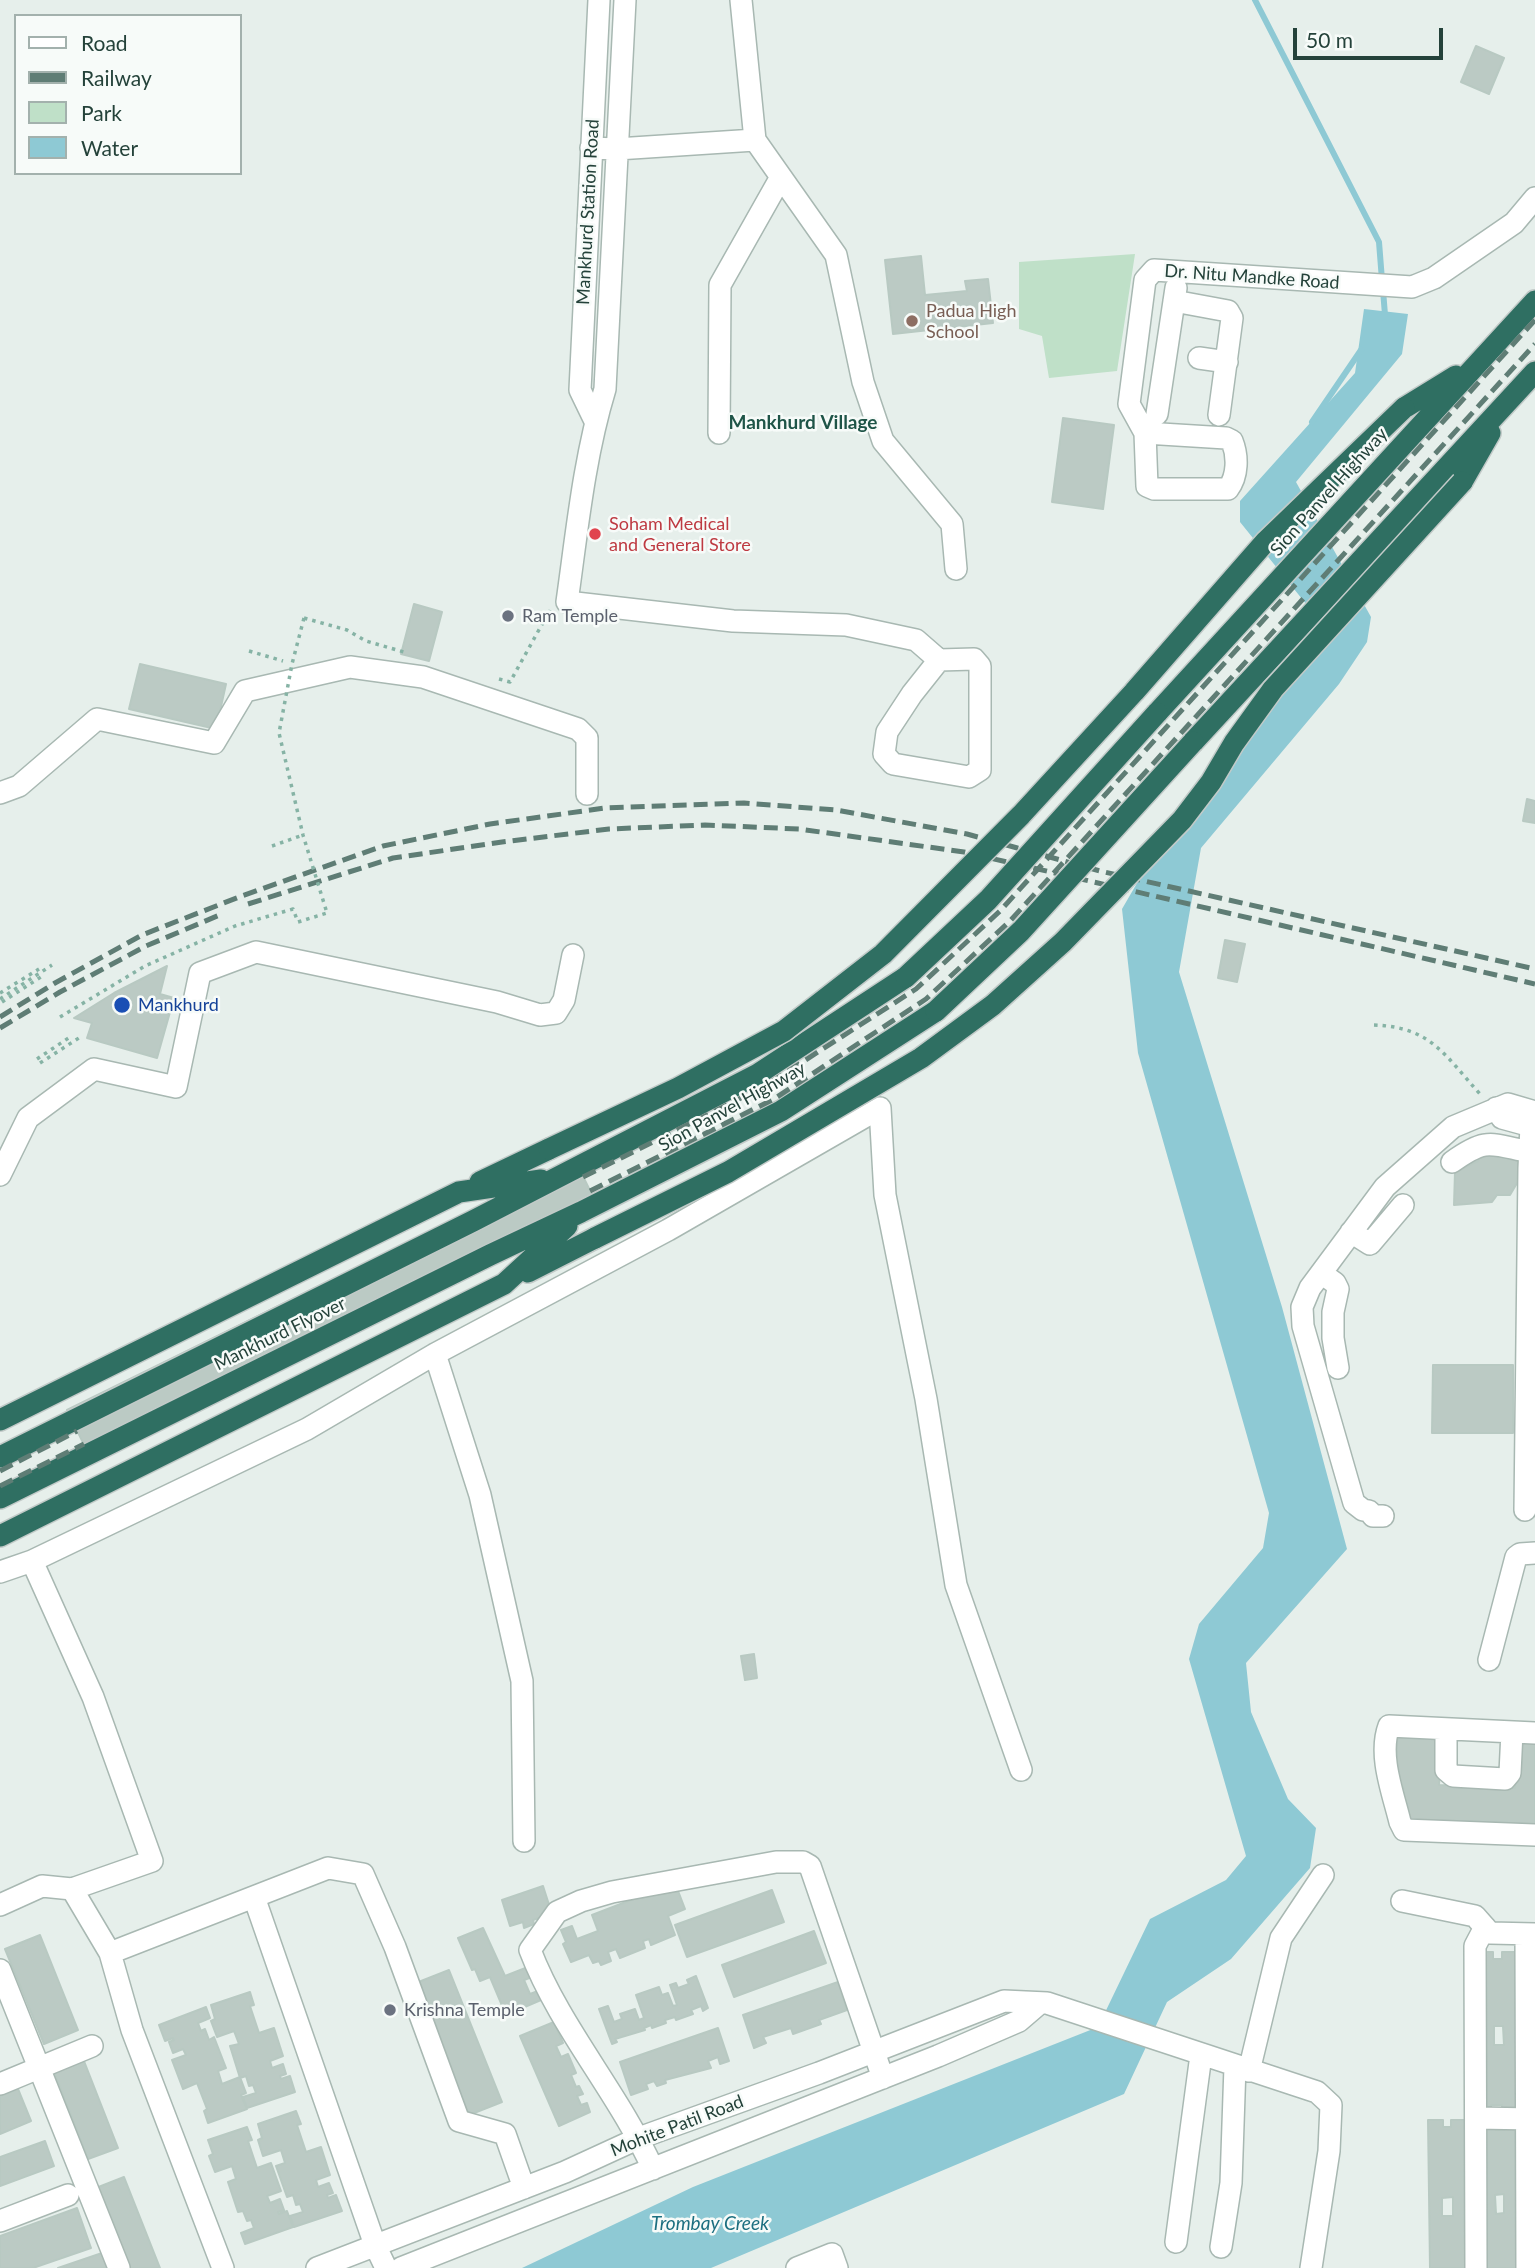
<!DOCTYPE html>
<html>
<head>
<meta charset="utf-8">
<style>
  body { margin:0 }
  #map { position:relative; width:1535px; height:2268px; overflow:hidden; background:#e6efeb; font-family:Lato,sans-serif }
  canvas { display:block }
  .legend { position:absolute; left:14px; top:14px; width:228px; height:161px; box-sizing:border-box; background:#f7fbf9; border:2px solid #a3b1ad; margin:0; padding:9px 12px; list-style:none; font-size:21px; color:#24423a }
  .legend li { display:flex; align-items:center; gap:14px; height:35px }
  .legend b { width:35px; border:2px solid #a3b1ad }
  .scale { position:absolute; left:1293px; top:28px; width:150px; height:32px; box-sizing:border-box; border:4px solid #24423a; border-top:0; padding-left:9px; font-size:21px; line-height:24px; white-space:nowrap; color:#24423a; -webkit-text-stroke:5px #f7fbf9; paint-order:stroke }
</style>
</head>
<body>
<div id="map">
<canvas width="1535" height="2268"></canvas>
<ul class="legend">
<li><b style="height:9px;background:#fff"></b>Road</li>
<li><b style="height:9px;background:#5f7d75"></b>Railway</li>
<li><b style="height:19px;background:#bfe0c8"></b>Park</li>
<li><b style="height:19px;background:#8ec9d4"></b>Water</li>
</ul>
<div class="scale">50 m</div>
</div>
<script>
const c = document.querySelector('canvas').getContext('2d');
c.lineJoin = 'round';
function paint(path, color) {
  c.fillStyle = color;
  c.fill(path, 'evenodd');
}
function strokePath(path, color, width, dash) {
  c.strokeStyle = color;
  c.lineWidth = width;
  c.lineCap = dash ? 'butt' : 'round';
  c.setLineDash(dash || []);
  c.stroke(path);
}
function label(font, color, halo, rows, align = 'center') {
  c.font = font + ' Lato,sans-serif';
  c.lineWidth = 5;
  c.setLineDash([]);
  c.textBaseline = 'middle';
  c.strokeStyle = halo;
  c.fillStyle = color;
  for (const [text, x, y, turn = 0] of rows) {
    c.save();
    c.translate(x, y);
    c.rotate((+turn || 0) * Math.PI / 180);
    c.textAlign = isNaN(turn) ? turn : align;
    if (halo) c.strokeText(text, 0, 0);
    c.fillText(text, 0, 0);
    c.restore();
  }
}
const green = new Path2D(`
  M1135 254 1117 371 1049 378 1042 336 1019 329V262Z`);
const water = new Path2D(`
  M1364 309 1408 314 1402 354 1296 482 1371 617 1367 642 1339 684 1201 848 1179 972 1282 1307 1347 1549 1246 1663 1251 1712 1288 1799 1316 1828 1310 1868 1231 1959 1167 2002 1124 2094 711 2268H522L693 2187 1098 2027 1150 1919 1226 1880 1246 1856 1189 1659 1199 1624 1263 1548 1269 1513 1138 1053 1122 909 1169 828 1317 654 1319 620 1240 522V501L1355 373Z`);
const stream = new Path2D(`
  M1255 0 1379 242 1382 280
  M1383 290 1385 315 1383 317
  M1312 422 1361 350`);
const building = new Path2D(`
  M1476 46 1504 58 1489 94 1461 82Z
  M921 256 925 295 967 291 965 281 988 279 993 323 893 334 885 260Z
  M1063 418 1114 425 1103 509 1052 502Z
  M414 604 442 612 429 661 401 654Z
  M140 664 226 684 216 729 129 709Z
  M1527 799 1535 801V823L1523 821Z
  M1225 940 1245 944 1237 982 1218 978Z
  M167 966 160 994 174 998 157 1058 87 1038 92 1023 74 1018 114 993Z
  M1482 1148 1526 1155 1520 1178 1510 1195H1497L1492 1202 1454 1205 1455 1172 1478 1161Z
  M575 1160 600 1211 92 1461 67 1410Z
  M1433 1365H1513V1433H1432Z
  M754 1654 757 1678 745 1680 741 1656Z
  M1398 1732 1442 1735 1439 1785 1515 1788 1518 1738H1535V1827L1407 1825 1403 1787 1394 1784Z
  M675 1883 685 1909 668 1916 675 1935 651 1945 649 1939 643 1941 645 1948 620 1958 616 1949 608 1952 611 1961 601 1965 599 1961 593 1963 589 1955 571 1962 563 1944 566 1942 561 1930 572 1926 577 1939 598 1931 592 1915Z
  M543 1886 552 1914 533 1920 534 1924 524 1928 523 1922 510 1926 502 1900Z
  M772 1890 784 1922 687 1957 675 1925Z
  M483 1928 505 1976 528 1967 532 1977 524 1980 530 1994 538 1991 541 2000 506 2015 490 1977 480 1981 475 1969 472 1970 458 1938Z
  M814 1931 826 1963 734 1997 722 1965Z
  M40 1935 78 2030 44 2044 5 1949Z
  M1479 1952H1493V1959H1502V1952H1515L1518 2115 1502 2116V2105H1491V2116H1482ZM1494 2026H1503L1504 2045H1494Z
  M449 1970 502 2102 469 2115 416 1983Z
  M696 1976 708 2008 703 2011 701 2006 691 2010 693 2014 676 2020 675 2017 665 2020 666 2023 652 2028 651 2025 644 2028 645 2030 615 2039 617 2042 612 2044 599 2009 608 2006 614 2022 622 2019 620 2014 635 2009 639 2020 644 2018 636 1995 659 1987 662 1995 668 1993 673 2006 677 2005 670 1985 676 1983 678 1988 689 1984 687 1980Z
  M838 1982 847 2010 819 2020 821 2024 793 2034 791 2028 763 2037 766 2043 754 2048 743 2015Z
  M250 1992 254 2005 250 2006 259 2033 274 2028 283 2056 270 2061 272 2068 283 2064 286 2074 280 2076 281 2079 290 2076 295 2092 247 2108 243 2097 256 2093 253 2085 249 2086 246 2076 240 2078 230 2046 239 2044 234 2031 217 2037 211 2021 215 2019 211 2005Z
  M206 2007 210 2018 198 2023 201 2031 205 2029 209 2040 214 2037 226 2068 218 2071 222 2084 240 2077 246 2093 241 2095 247 2109 208 2123 204 2111 207 2109 197 2083 183 2089 172 2060 186 2055 183 2049 173 2053 169 2042 174 2040 173 2038 165 2041 159 2025Z
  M554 2022 563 2043 556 2046 561 2057 568 2054 576 2073 571 2075 576 2087 579 2086 583 2094 577 2096 581 2105 587 2103 590 2112 559 2126 520 2036Z
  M718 2028 729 2061 720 2064 718 2057 708 2061 711 2068 665 2080 666 2083 657 2086 654 2081 646 2084 648 2089 631 2095 620 2062Z
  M82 2056 118 2148 88 2159 52 2067Z
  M18 2089 31 2121 0 2134V2096Z
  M296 2111 301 2124 297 2125 306 2152 321 2147 330 2175 316 2180 318 2187 329 2183 333 2193 327 2195 328 2198 336 2195 342 2211 294 2227 290 2216 303 2212 300 2204 296 2205 293 2195 287 2197 276 2166 285 2163 281 2150 263 2156 258 2140 262 2138 258 2124Z
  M1428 2120H1443V2127H1451V2120H1465L1467 2268H1430ZM1453 2197V2216H1442V2198Z
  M1517 2122 1520 2268H1483L1481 2123H1495L1496 2130H1504V2123ZM1504 2194V2213L1496 2214 1495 2195Z
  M247 2127 252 2140 248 2141 257 2168 271 2163 281 2191 267 2196 270 2203 280 2199 284 2210 278 2212 279 2214 287 2211 293 2227 245 2244 241 2233 254 2228 251 2220 247 2221 243 2211 238 2212 228 2182 236 2179 232 2166 215 2172 209 2156 213 2154 208 2140Z
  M45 2141 54 2166 0 2186V2157Z
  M124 2177 160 2268H127L96 2188Z
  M77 2208 91 2248 33 2268H0V2236Z
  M105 2252 110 2268H58Z`);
const path = new Path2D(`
  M304 618 347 630 366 641 404 652
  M249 651 283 661
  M499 679 510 682 550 610
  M272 846 303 835
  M0 993 39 969
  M0 999 52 965
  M2 1002 44 975
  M60 1017 145 966 235 926 293 909 298 922 327 913
  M1374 1025C1432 1027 1445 1056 1481 1095
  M37 1059 70 1037
  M40 1063 82 1036`);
const minor = new Path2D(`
  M625 0 605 389C584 458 577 531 567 602L733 621 846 625 916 640 939 660 974 659 980 666V770L969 777 893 764 884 754 887 732 912 694 939 660
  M741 0 755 140
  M591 148 617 149 755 140 836 255 863 382 883 441 952 524 956 569
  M1174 301 1228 311 1232 318 1219 415
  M1199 358 1227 362
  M1157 414 1176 288
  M595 421 580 390 599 0
  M719 433 720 285 781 177
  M1145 433 1147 486 1154 489H1228C1238 476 1238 456 1232 441L1226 438 1145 433 1129 404 1145 280 1154 270 1412 287 1434 278 1514 223 1535 198
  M0 793 19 786 97 719 214 743 245 691 350 667 423 677 578 729 587 738V794
  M1496 1108 1502 1118 1535 1127
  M1452 1162C1487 1137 1490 1144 1530 1152
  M0 1175 28 1118 94 1069 176 1087 200 973 256 952 497 1002 540 1015 556 1013 564 1000 573 955
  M1351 1232 1370 1244 1403 1205
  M1321 1273 1335 1283 1338 1289 1333 1312V1338L1338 1368
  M435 1354 480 1495 522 1681 524 1841
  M1525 1510 1529 1168 1531 1126 1534 1112
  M1383 1516H1373L1369 1511 1363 1510 1354 1503 1303 1326 1302 1307 1310 1288 1385 1187 1453 1127 1508 1104 1535 1112
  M32 1561 93 1697 152 1861 72 1889
  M0 1572 32 1561 307 1429 435 1354 668 1230 880 1108 885 1195 926 1399 956 1585 1021 1770
  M1489 1660 1516 1557 1520 1554 1535 1553
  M1446 1729V1770L1453 1776 1505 1779 1510 1773 1512 1732
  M1535 1733 1389 1726C1378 1755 1393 1793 1400 1822L1404 1830 1535 1835
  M254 1897 375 2245 386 2268
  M1402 1901 1475 1916 1490 1933 1535 1934
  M0 1905 42 1886 72 1889 110 1953 132 2030 223 2268
  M1526 1934 1527 2268
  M110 1953 328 1868 363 1874 395 1947 459 2121 505 2134 524 2188
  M0 1970 119 2268
  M1249 2071 1281 1938 1323 1875
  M0 2084 92 2046
  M1476 2118 1535 2119
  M653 2169C618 2092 560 2028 530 1950L557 1912 581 1901 612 1892 776 1862H803L810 1866 883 2078
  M0 2221 68 2195
  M1176 2242 1201 2055
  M1221 2247 1231 2183 1235 2066
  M317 2268 565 2172 639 2138 819 2073 1004 2001 1047 2003 1317 2092 1331 2105 1329 2151 1311 2268
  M401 2268 938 2056 1019 2021 1040 2003
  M797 2268 832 2254 837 2268
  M1476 2268 1475 1946 1485 1927`);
const highway = new Path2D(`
  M1404 408 1456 376
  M1462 482 1490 433
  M1157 713 1535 301
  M1193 742 1535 372
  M480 1182 549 1149
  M528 1272 595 1238
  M0 1420 459 1192 541 1180
  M0 1457 473 1221 758 1074 906 977
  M0 1498 490 1255 581 1212 781 1111 936 1011
  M0 1536 504 1284 567 1226`);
const rail = new Path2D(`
  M248 904 393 858 502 842 609 829 705 825 799 829 964 852 1535 984
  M0 1017 55 983 142 935 239 897 383 846 490 824 605 808 744 803 836 810 967 834 1100 871 1535 969
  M0 1028 60 992 146 946 222 914
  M583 1177 765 1086 916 989 1000 911 1535 320
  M590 1191 774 1099 926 999 1010 921 1535 344
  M0 1471 77 1431
  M0 1486 84 1444`);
const pathBridge = new Path2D(`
  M304 618 292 664 279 733 303 835 327 913`);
const highwayBridge = new Path2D(`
  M906 977 988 900 1157 713
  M936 1011 1021 931 1193 742
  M549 1149 678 1088 784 1031 883 954 1021 815 1134 692 1266 541 1404 408
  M595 1238 728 1172 921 1058 993 1005 1063 942 1182 820 1211 782 1234 743 1273 689 1462 482`);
const markers = [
  [912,321,7,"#8d6e63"],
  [595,534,7,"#e0444e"],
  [508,616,7,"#6b7280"],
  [122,1005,9,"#1a4fb4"],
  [390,2010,7,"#6b7280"]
];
const streetNames = [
  ["Mankhurd Station Road",588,212,-87],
  ["Dr. Nitu Mandke Road",1252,277,4],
  ["Sion Panvel Highway",1329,492,-48],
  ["Sion Panvel Highway",732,1107,-29],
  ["Mankhurd Flyover",280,1334,-26],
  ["Mohite Patil Road",677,2126,-21]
];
const educationNames = [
  ["Padua High",926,311],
  ["School",926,332]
];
const healthNames = [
  ["Soham Medical",609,524],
  ["and General Store",609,545]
];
const worshipNames = [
  ["Ram Temple",522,616],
  ["Krishna Temple",404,2010]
];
const transitNames = [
  ["Mankhurd",138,1005]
];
const neighbourhoodNames = [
  ["Mankhurd Village",803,423]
];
const waterNames = [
  ["Trombay Creek",710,2224]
];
paint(green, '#bfe0c8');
paint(water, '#8ec9d4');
strokePath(stream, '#8ec9d4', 6);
paint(building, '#bbcac4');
strokePath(building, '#b8c9c2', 2);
strokePath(minor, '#a8b8b2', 24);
strokePath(highway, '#c2cac8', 24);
strokePath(path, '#86b3a5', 3.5, [3.5, 5]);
strokePath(minor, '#fff', 21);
strokePath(highway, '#2f6f62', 21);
strokePath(rail, '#5f7d75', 5, [14, 7]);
strokePath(highwayBridge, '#c2cac8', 24, []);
strokePath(pathBridge, '#86b3a5', 3.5, [3.5, 5]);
strokePath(highwayBridge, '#2f6f62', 21);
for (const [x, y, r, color] of markers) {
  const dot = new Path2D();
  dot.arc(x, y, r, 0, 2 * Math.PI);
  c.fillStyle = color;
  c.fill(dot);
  strokePath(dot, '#f7fbf9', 2.5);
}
label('18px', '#24423a', '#f7fbf9', streetNames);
label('18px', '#785e54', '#f7fbf9', educationNames, 'left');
label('18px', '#be3a42', '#f7fbf9', healthNames, 'left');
label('18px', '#5b616d', '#f7fbf9', worshipNames, 'left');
label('18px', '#164399', '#f7fbf9', transitNames, 'left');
label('bold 19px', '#1f5548', '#f7fbf9', neighbourhoodNames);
label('italic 19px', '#1c6f80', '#f7fbf9', waterNames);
</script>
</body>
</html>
